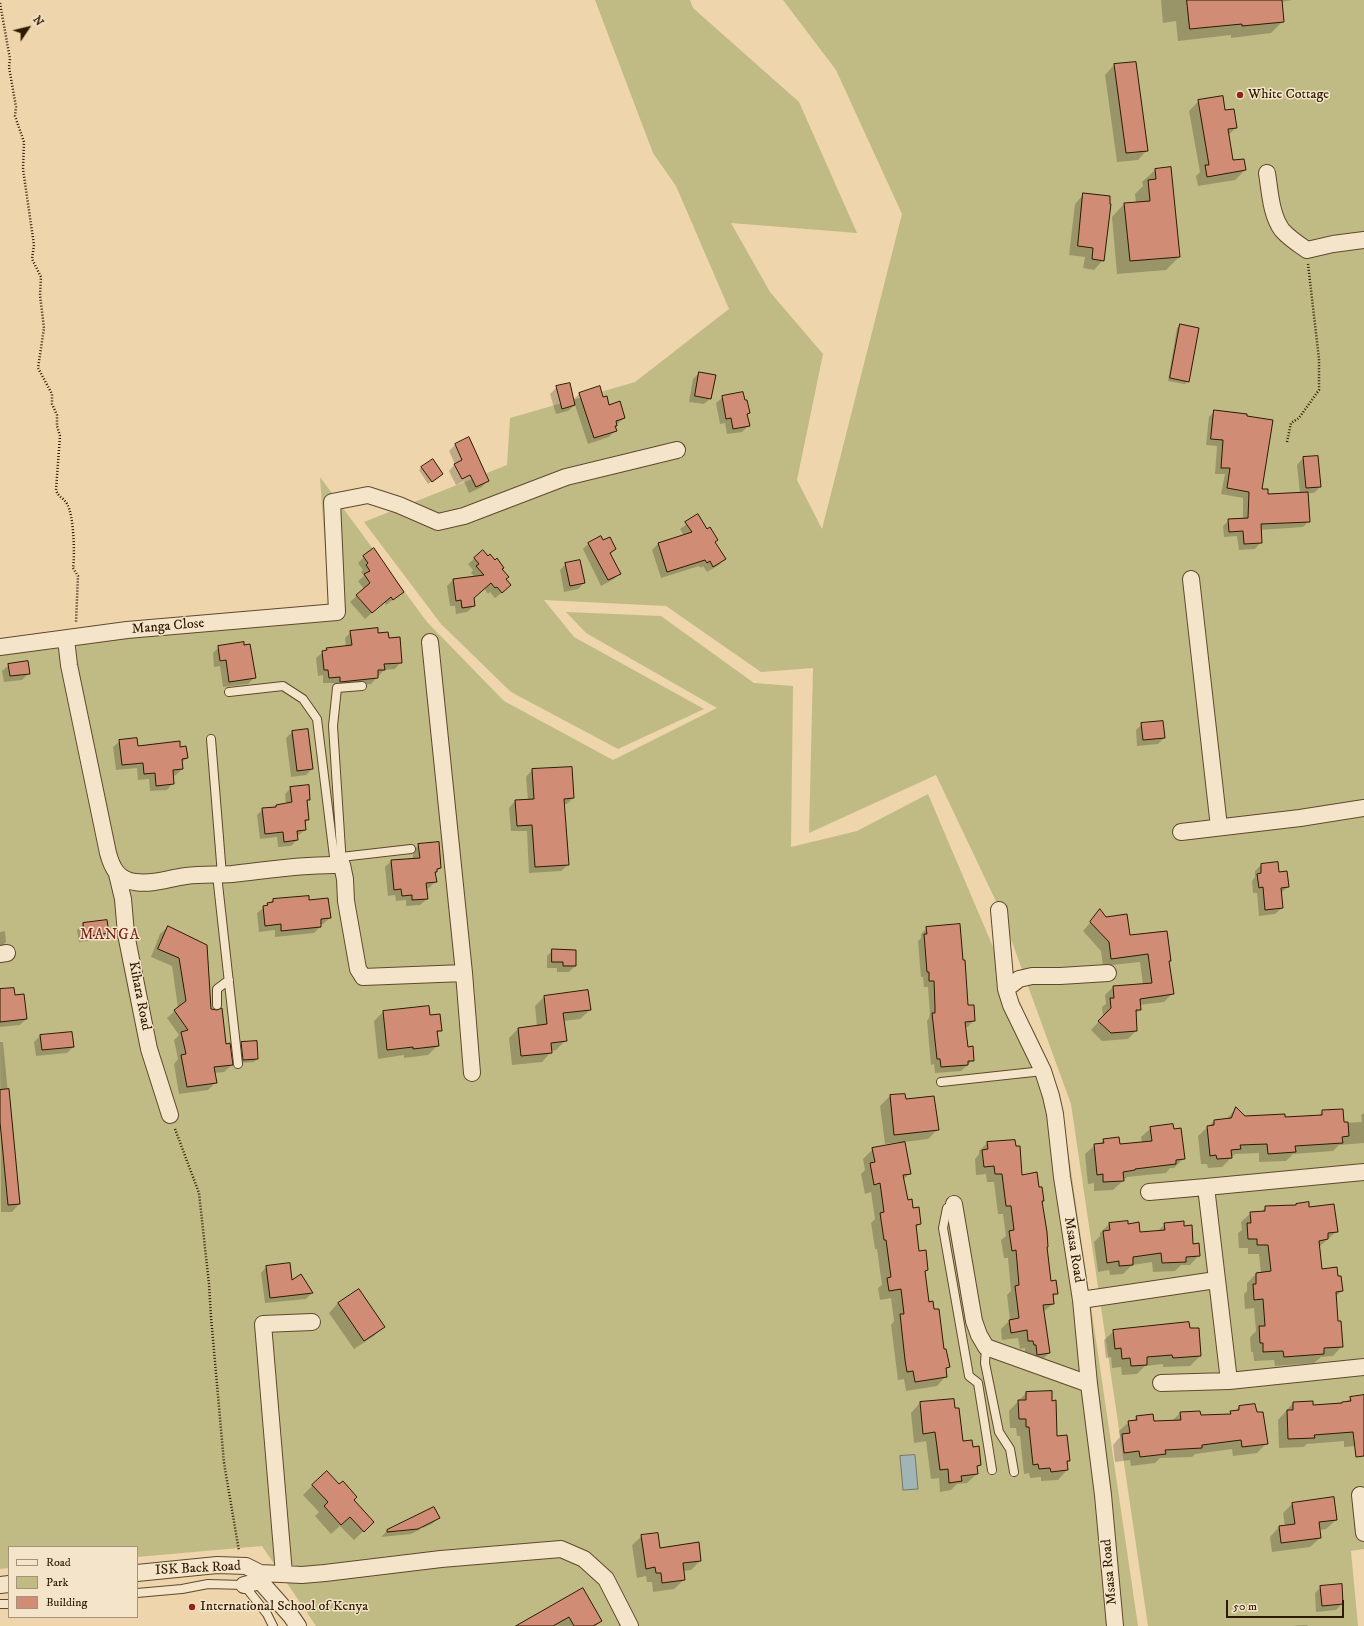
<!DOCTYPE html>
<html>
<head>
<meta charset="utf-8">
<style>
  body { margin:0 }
  #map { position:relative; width:1364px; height:1626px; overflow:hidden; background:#eed5ac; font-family:"IM FELL DW Pica",serif }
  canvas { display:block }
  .legend { position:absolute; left:8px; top:1546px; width:130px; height:72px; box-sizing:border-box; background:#f4e4c9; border:1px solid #a59379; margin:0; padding:5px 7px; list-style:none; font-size:12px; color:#2e1a01 }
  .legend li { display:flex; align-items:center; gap:8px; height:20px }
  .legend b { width:20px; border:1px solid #a59379 }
  .north { position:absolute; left:8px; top:8px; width:40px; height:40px; -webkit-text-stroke:3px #f4e4c9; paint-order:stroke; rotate:55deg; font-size:11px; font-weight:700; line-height:16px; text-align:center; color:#2e1a01 }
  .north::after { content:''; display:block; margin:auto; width:14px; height:18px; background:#2e1a01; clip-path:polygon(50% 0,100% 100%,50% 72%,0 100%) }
  .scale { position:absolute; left:1226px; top:1600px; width:118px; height:18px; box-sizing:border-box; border:2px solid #2e1a01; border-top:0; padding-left:5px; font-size:12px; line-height:14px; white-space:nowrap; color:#2e1a01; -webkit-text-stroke:3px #f4e4c9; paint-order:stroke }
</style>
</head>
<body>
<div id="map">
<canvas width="1364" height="1626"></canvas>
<ul class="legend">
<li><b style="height:5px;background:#f4e4c9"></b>Road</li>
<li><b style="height:11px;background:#c0bb84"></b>Park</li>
<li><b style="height:11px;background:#d08c75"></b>Building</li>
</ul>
<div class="north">N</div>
<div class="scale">50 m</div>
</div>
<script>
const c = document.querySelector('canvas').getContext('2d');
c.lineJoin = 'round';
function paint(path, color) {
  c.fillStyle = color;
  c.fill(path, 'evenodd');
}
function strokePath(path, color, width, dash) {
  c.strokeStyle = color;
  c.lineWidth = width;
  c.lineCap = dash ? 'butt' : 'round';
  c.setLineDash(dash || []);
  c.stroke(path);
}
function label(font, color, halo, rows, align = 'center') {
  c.font = font + ' "IM FELL DW Pica",serif';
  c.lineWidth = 3;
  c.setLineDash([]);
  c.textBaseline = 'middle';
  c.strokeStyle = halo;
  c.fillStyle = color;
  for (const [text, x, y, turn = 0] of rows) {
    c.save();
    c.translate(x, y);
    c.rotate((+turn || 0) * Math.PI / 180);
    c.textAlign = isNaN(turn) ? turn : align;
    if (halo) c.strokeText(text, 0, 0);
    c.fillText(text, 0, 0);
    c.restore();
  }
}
const green = new Path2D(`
  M595 0H690L693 8 799 102 857 233 731 223 770 292 823 354 797 480 822 529 902 214 836 70 783 0H1364V1549L1351 1551 1358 1626H1148L1071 1104 1001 912 936 775 809 833 813 668 761 672 666 606 544 600 574 637 704 709 618 749 511 692 441 624 364 522 507 465 510 418 635 382 729 309 676 186 653 153Z
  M320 477 427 622 504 701 613 760 717 708 586 633 566 612 661 616 754 683 793 686 791 847 857 831 928 794 1062 1109 1138 1626H316L262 1546 137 1557V1547H9V1568L0 1569V651L329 605Z`);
const water = new Path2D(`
  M915 1455 918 1489 903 1490 900 1456Z`);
const shadow = new Path2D(`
  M1161 0H1293L1281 2 1283 21 1271 33 1231 38V35L1178 41 1176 21 1163 23Z
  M1114 65 1147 150 1138 160 1117 162 1105 75Z
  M1199 101 1224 111 1236 128 1228 135 1232 162 1245 170 1235 180 1198 186 1196 176 1200 172 1189 111Z
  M1155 170 1179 257 1166 270 1117 274 1112 217 1124 204 1136 203 1135 194 1143 186 1142 182Z
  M1084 194 1103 260 1094 270 1083 268 1085 257 1069 255 1075 204Z
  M1180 325 1188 381 1185 384 1168 381 1177 328Z
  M699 373 711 398 704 404 689 402 693 379Z
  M557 387 573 400 579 394 603 399 609 406 624 418 616 425 614 427 615 431 609 437 588 444 575 405 568 411 556 414 550 394Z
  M723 397 749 413 746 416 748 426 742 432 727 434 725 423 720 424 716 403Z
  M1215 411 1261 490 1267 495 1300 493 1297 465 1303 458 1320 487 1314 493H1308L1309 521 1303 527 1260 530 1261 542 1255 549 1239 550 1237 536 1224 537 1223 526 1229 520 1243 519V498L1221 494 1225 474H1215L1217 446 1206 445 1209 417Z
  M468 439 488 480 482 487 469 493 464 481 456 485 449 471 455 464 449 451 455 445Z
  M422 467 442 474 428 484 419 470Z
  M698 516 707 530 717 540 714 543 725 559 719 565 707 572 703 566 701 568 699 566 661 578 652 550 658 544 684 536 680 529Z
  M603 542 615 549 610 555 620 573 614 579 601 586 583 549 589 543Z
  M364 557 403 592 386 605 384 602 365 619 350 602 364 589 358 581 364 576 361 572 363 570 358 563Z
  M475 558 501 569 505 579 504 591 495 598 490 592 488 594 484 588 473 598 474 606 467 612 456 614 455 606H450L447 586 453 580 475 577 471 573 473 570 468 564Z
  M566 564 584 583 578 589 564 592 560 570Z
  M351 632 388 639 401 662 395 669 384 670 371 684 334 688V683H323V675L318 676 316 658 327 649 346 647 345 638Z
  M219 647 254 678 248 684 223 687 220 666 214 667 213 653Z
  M9 665 29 673 22 680 4 682 2 671Z
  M1142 724 1164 738 1158 744 1137 746 1136 730Z
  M292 732 312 769 306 775 291 777 286 738Z
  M120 741 138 747 180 748 187 758 181 763 182 769 176 775 172 776 173 783 167 790 150 791 149 779 138 780 137 768 116 770 113 747Z
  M532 770 573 798 567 804H564L568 865 561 871 529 873 527 831H511L509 808 515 801H528L526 777Z
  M291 788 309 799 306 802 308 820 304 824 305 830 299 835H296L297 840 291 846 278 847 277 837 260 839 257 815 263 809 286 804 285 794Z
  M419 845 440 868 435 873V882L429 888 426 889 427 899 420 905 406 906V900L396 901 395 895 388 896 385 867 391 861 413 859V851Z
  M1261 865 1278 873 1288 887 1281 893 1282 908 1275 914 1259 916 1257 893H1253L1252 881 1255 877V871Z
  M273 900 308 901 330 918 323 924H320V927L314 933 275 937V930L259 932 257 913Z
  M1100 911 1105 918 1129 936 1170 961 1168 962 1173 993 1164 1002 1139 1005 1140 1010 1135 1014 1136 1031 1128 1039 1102 1041 1091 1030 1103 1017 1102 1007 1106 1004 1105 995 1114 986 1143 985 1140 962 1103 966 1101 951 1083 931Z
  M106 921 108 933 101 939 79 942 77 930 83 924Z
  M168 927 225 1045 232 1065 224 1072 214 1073 216 1082 208 1090 179 1094 174 1064 178 1059 174 1040 179 1035 167 1018 178 1008 172 966 151 957 160 934Z
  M927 928 974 1020 968 1027H965L967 1048 973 1060 961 1071 935 1073 934 1064 931 1065 927 1021 929 1018 930 1014 928 987H924L923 977H921L918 941 921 938V934Z
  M5 931 6 942 0 948V932Z
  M553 950 575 966 569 972H557V968H547V956Z
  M0 990 26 1019 20 1025 0 1027Z
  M588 991 590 1010 580 1019 563 1021 566 1040 556 1050 551 1051V1052L542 1062 512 1065 509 1038 518 1029 537 1027 535 1006 544 997Z
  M428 1007 429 1016 441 1030 436 1034 437 1046 428 1055 404 1058V1055L378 1059 374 1021 383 1012Z
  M40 1036 73 1047 67 1053 36 1056 34 1042Z
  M0 1042H3L19 1204 12 1212H1Z
  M242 1043 257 1059 254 1062 241 1063 239 1046Z
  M904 1095 905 1100 938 1129 928 1139 904 1142 910 1173 903 1180 907 1201 920 1224 915 1228 918 1253 927 1270 924 1273 928 1303 949 1367 945 1370 946 1376 937 1386 906 1391 904 1379 898 1380 891 1325 894 1321 891 1298 880 1300 878 1288 882 1285 877 1249H875L871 1223 875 1219 871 1192 865 1194 861 1174 865 1170 863 1159 873 1149 901 1144V1142L885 1144 880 1106 890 1096Z
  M1236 1108 1244 1117 1284 1118 1318 1116 1323 1111 1343 1123 1362 1122 1361 1115 1364 1113V1143L1339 1145 1333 1151 1293 1154 1286 1161 1259 1162V1153L1235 1154 1222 1167 1208 1168 1207 1164H1201L1198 1136 1214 1121 1226 1120Z
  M1151 1128 1184 1158 1174 1168H1170L1166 1173 1127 1177 1113 1190 1094 1191V1183L1088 1184 1085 1154 1095 1145 1099 1144 1104 1140 1119 1145 1142 1143 1141 1137Z
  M987 1143 1022 1176 1038 1188 1043 1200 1041 1203 1051 1282 1057 1293 1052 1298 1053 1304 1043 1312 1049 1353 1041 1361 1029 1363 1028 1352 1025 1353V1348L1020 1349 1018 1338 1002 1340 1001 1329 1010 1320 1007 1295 1011 1291 1008 1258H1004L1001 1240 1006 1236 1003 1214H998L994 1182H987L986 1174 976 1175 975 1159 979 1154V1151Z
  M1296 1205 1309 1208 1337 1231 1319 1247 1321 1270 1337 1277 1342 1291 1335 1297 1337 1322 1342 1346 1333 1356 1321 1357 1314 1363 1275 1366 1274 1360 1254 1361 1253 1352H1251L1250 1337 1256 1331 1254 1308 1245 1309 1244 1294 1247 1291V1283L1256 1274 1261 1273 1259 1254H1248V1248H1239L1238 1233 1242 1230 1241 1222 1251 1213H1260L1266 1207 1295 1206Z
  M1109 1224 1127 1225 1140 1233 1157 1232 1165 1224 1183 1227 1199 1255 1190 1265H1181L1175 1271 1153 1272 1152 1262 1132 1265 1123 1274 1110 1275 1109 1270 1098 1272 1094 1242 1100 1236V1233Z
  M266 1267 291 1282 301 1276 312 1293 306 1299 265 1303 261 1273Z
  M338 1303 383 1326 374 1336 354 1349 329 1313Z
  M1114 1331 1200 1356 1190 1366 1163 1367V1364L1145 1366 1137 1374 1122 1375 1121 1367 1112 1368 1111 1357 1106 1358 1104 1340Z
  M1026 1393 1056 1437 1069 1461 1066 1463 1067 1470 1058 1480 1041 1481V1477L1030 1478 1029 1473 1024 1474 1020 1436H1017L1016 1428H1010L1009 1411Z
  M1364 1396V1445L1344 1447V1441L1307 1444 1304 1447 1279 1448 1278 1420 1293 1403 1312 1406 1346 1402 1351 1398Z
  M920 1403 954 1410 962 1442 972 1448 980 1465 976 1469 977 1474 967 1483 957 1484 951 1490 940 1492 939 1478 931 1479 926 1441 914 1443 911 1413Z
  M1239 1407 1266 1444 1257 1453 1233 1456 1232 1449 1195 1454 1192 1457 1160 1458 1155 1463 1131 1466 1130 1460 1115 1462 1113 1445 1120 1437 1119 1431 1129 1422 1133 1421 1137 1417 1153 1422 1172 1421 1180 1413 1200 1416 1228 1415 1231 1412 1235 1411Z
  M313 1485 352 1500 373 1522 354 1540 340 1526 331 1534 315 1516 319 1512 303 1495Z
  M1292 1504 1336 1520 1326 1529 1319 1530 1320 1538 1310 1547 1272 1552 1270 1537 1279 1527 1285 1526 1283 1513Z
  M438 1518 432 1524 423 1528V1527L392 1530 390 1532 421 1529 411 1534 381 1537 387 1531Z
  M642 1536 659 1549 700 1561 691 1570 683 1571 684 1580 674 1589 653 1592 652 1582H647L646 1576 637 1578 632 1545Z
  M1321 1587 1342 1604 1336 1610 1316 1612 1315 1593Z
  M583 1589 601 1621 596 1626H516Z
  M1307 1625 1308 1626H1290Z`);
const building = new Path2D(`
  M1187 0H1282L1284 22 1242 26V24L1190 29Z
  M1136 62 1148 151 1126 153 1114 64Z
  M1223 96 1225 110 1234 109 1237 128 1228 129 1233 160 1244 159 1246 170 1207 177 1205 165H1209L1198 100Z
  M1171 167 1180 257 1130 261 1124 203 1150 201 1148 180 1156 179 1155 169Z
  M1083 193 1110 196V204H1111L1104 261 1092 259 1093 248 1078 246Z
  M1180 324 1199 328 1189 382 1170 378Z
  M699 372 716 375 711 399 695 396Z
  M570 383 575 405 562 409 556 386Z
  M600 386 603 397 607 396 609 405 620 401 625 418 616 421 617 426H615L617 431 594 438 579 393Z
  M743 392 745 400H747L750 413 747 414 750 426 733 429 731 418 726 419 722 396Z
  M1214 410 1247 414V416L1273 420 1262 489H1268V494L1308 492 1310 522 1261 524 1262 543 1244 544 1243 531 1229 532 1228 519 1248 518 1249 492 1227 488 1230 468H1221L1223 440 1211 439Z
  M469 437 489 481 476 487 470 475 462 479 454 464 462 460 455 444Z
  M1318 456 1321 487 1306 488 1303 457Z
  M433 459 443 474 432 482 421 467Z
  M698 514 707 529 710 527 718 540 715 542 726 559 713 567 710 561 707 563 705 560 667 572 658 543 692 532 685 522Z
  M601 536 603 540 610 537 616 549 610 553 621 574 608 580 588 543Z
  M374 548 404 592 393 600 391 597 372 613 356 595 370 583 364 574 370 571 366 565 368 563 363 556Z
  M483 550 488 556 490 554 495 560 497 558 504 568 502 569 509 577 506 579 511 585 502 593 497 587 495 588 491 583 474 598 475 606 462 608 461 600 456 601 453 579 484 575 476 566 479 564 474 558Z
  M580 560 585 583 570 586 565 563Z
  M378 628V633L388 632 389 638 400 637 402 663 384 664 385 670H378V678L340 682V677L329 678 328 670H324L322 651 327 650 326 648 352 645 350 631Z
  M244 642V645L250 644 256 678 229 682 226 660 220 661 218 646Z
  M28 661 30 674 10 676 8 664Z
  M1163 721 1165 738 1143 740 1141 723Z
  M308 729 313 769 297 771 292 731Z
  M137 738 138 746 180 741V747L186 746 188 758 182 759 183 769 173 770 174 784 156 786 155 773 144 774 143 763 122 765 119 740Z
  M572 767 574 798 564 799 569 865 535 867 532 825 517 826 515 800 534 799 532 769Z
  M309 785 310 800H307L309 820H305L306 830 297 831 298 840 284 842 283 832 265 834 262 808 276 807V805L292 802 290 787Z
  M439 842 441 868 437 869V872H435L437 882 426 883 428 899 412 900V895L402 896 401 889 394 890 391 860 420 858 418 844Z
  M1278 862 1279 872 1287 871 1289 887 1281 888 1283 908 1265 910 1263 887 1259 888 1257 874 1261 873V864Z
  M309 896V900L328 898 331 918 321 919V927L281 931V924L265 926 263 906 268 905 267 903 273 902V899Z
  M1100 909 1106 917 1127 914 1130 935 1167 931 1171 961H1169L1174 994 1140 999 1141 1010H1136L1137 1031 1111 1033 1098 1021 1111 1008 1110 998H1114L1113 986 1152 983 1148 954 1111 959 1109 942 1090 922Z
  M107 920 109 933 84 937 83 923Z
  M960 924 963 960H965L968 1005H974L975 1021 965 1022 968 1047 973 1046 974 1061H968V1065L941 1067 940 1059H937L932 1013H935V1007L934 981H929V972H927L924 934H927L926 927Z
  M168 926 207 945 211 1009 217 1010 222 1008 226 1044 230 1043 233 1065 214 1067 217 1083 187 1087 181 1055 186 1054 181 1032 188 1030 174 1010 186 1001 179 958 158 949Z
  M552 949 576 950V966H563V962H552Z
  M14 988 15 995 24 994 27 1019 0 1022V989Z
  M588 990 591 1010 563 1013 567 1041 551 1043 552 1053 521 1056 518 1028 547 1024 544 996Z
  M429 1006 430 1015 440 1014 442 1031H437L439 1046 413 1049V1047L387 1050 383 1011Z
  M72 1032 74 1047 42 1050 40 1035Z
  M257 1041 258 1059 243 1060 241 1042Z
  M9 1089 20 1204 8 1205 0 1122V1090Z
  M905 1094 906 1099 934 1096 939 1130 894 1135 890 1095Z
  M1236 1107 1245 1116 1285 1114V1117L1322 1115V1110L1343 1109 1344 1122H1348L1349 1136 1342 1137 1343 1143 1295 1146 1296 1152 1268 1154 1267 1144 1240 1145 1241 1149 1231 1150 1232 1158 1217 1159 1216 1155 1210 1156 1207 1126 1214 1125V1120L1231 1118Z
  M1173 1124 1174 1129 1181 1128 1185 1159 1176 1160V1164L1135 1169V1170L1123 1172 1124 1181 1103 1182V1174L1097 1175 1094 1144 1104 1143 1103 1139 1119 1137 1120 1144 1152 1141 1150 1127Z
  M1015 1140 1016 1146H1020L1022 1175 1037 1172 1039 1187H1042L1044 1201H1042L1047 1232 1048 1247H1047L1051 1281 1056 1280 1058 1294H1053L1054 1304 1043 1305 1050 1353 1037 1355 1036 1345H1034L1033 1341H1028L1027 1330 1011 1333 1009 1320 1019 1318 1015 1286 1019 1285 1016 1250 1012 1251 1009 1231 1014 1230 1011 1206H1006L1002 1174H995L994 1166 984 1167 982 1150 988 1149 987 1142Z
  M905 1142 911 1174 903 1175 908 1200 912 1199 913 1208 919 1207 921 1224 916 1225 919 1251 926 1250 928 1270 925 1271 929 1302 933 1301 934 1309H939L944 1349H946L950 1367 946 1368 947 1377 915 1382 913 1371 907 1372 905 1360 900 1314H904L901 1289 889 1291 887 1278 891 1277 886 1240H884L880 1213 884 1212 880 1183 874 1185 870 1163 875 1162 872 1148Z
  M1309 1202V1207L1334 1204 1338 1232 1328 1233V1239L1319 1241 1322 1269 1337 1267 1338 1276H1341L1343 1291 1336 1292 1338 1321H1341L1343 1347 1324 1348V1354L1284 1357 1283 1351 1263 1352V1343H1260L1259 1326H1265L1263 1299 1254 1300 1253 1284H1256V1273L1271 1271 1268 1245H1257V1239H1248L1247 1223H1251L1250 1212 1265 1211V1206L1296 1205V1204Z
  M1128 1221V1224L1139 1222 1140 1232 1165 1230 1164 1223 1184 1221V1226L1192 1225 1193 1244 1199 1243 1200 1256 1186 1257V1262L1162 1263 1161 1253 1133 1257V1265L1119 1266V1261L1107 1263 1103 1231 1110 1230 1109 1223Z
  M290 1263 292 1280 301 1274 313 1293 270 1298 266 1266Z
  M359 1289 385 1327 364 1341 338 1303Z
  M1189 1322 1190 1328H1199L1201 1356 1173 1358 1172 1355 1147 1357V1365L1131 1366 1130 1358 1122 1359 1121 1348 1115 1349 1113 1330Z
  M1052 1391V1401L1056 1400 1057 1436 1067 1435 1070 1461H1067L1068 1470 1051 1472 1050 1468 1039 1469 1038 1464 1033 1465 1029 1427H1026V1419H1019L1018 1400H1026V1392Z
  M1364 1395V1456L1356 1457 1353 1432 1314 1435 1315 1438 1288 1439 1287 1410H1293V1402L1313 1401V1405L1342 1403V1402L1351 1401 1350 1397Z
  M954 1399 955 1408H959L963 1441 972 1440 973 1447 979 1446 981 1465 977 1466 978 1474 961 1476 962 1481 949 1483 948 1469 940 1470 935 1432 923 1434 920 1402Z
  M1255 1404 1257 1412H1263L1268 1444 1242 1447 1241 1440 1202 1445V1448L1165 1450 1166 1454 1140 1457 1139 1451 1124 1453 1122 1434 1130 1433 1128 1421 1137 1420 1136 1416 1153 1414 1154 1421 1181 1420 1180 1412 1200 1411 1201 1415 1231 1414 1230 1411 1239 1410V1406Z
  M327 1471 339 1484 343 1481 357 1497 354 1500 374 1522 364 1532 350 1517 341 1525 324 1506 328 1502 312 1485Z
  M1334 1497 1337 1520 1319 1522 1321 1538 1281 1543 1279 1526 1295 1524 1292 1503Z
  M434 1507 440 1518 418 1529 387 1532V1530Z
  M658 1533 660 1548 699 1542 701 1561 683 1563 685 1580 662 1583 661 1573H656L655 1567 646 1569 641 1535Z
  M1342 1584 1343 1604 1322 1606 1320 1586Z
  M583 1588 602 1621 593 1626H574L569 1617 553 1626H516Z`);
const path = new Path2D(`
  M0 3 10 59 9 67 16 107 15 116 24 142 23 169 34 245 32 259 41 277 40 295 44 328 38 368 52 394V404L57 415V426L60 436 56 490C58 497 64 498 67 504 74 515 75 556 73 568L78 576 76 622
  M1287 442 1291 423 1299 418 1319 390V359L1308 264
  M175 1129 199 1193 209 1284 211 1317 224 1463 239 1551`);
const lane = new Path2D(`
  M229 692 283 686 303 699 317 719 335 865
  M211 739 222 875
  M341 857 411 849
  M342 865 333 726 337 688 362 686
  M217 875 238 1064
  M217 1005V989L229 980
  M941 1082 1043 1071
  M954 1204 947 1208 943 1228 969 1376 978 1383 992 1470
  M986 1347 985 1363 999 1432 1010 1449 1014 1472
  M137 1593 182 1589 208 1584 244 1585 267 1614 273 1626
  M0 1604H9`);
const street = new Path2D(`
  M1267 173C1270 192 1271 215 1282 230 1289 238 1298 244 1307 250L1333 244 1364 240
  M1191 579 1219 827
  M66 639 69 665 108 853C112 868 118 880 135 882 153 885 169 878 186 876 202 874 217 875 232 874 269 870 305 864 342 865L345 879 346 901 358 969 363 977 464 973 472 1073
  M430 642 464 973
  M0 647 127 630 337 612 332 502 368 495 399 505 438 522 464 516 566 477 677 450
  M1181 832 1300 818 1364 808
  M117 874 123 899 126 934 149 1049 170 1115
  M999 910 1006 989
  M0 954 7 953
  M1108 973 1060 976H1032L1019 979 1006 989 1011 1005 1043 1071 1051 1096 1055 1114 1062 1177 1081 1300 1089 1384 1103 1495 1115 1626
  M1364 1172 1206 1187 1229 1381 1364 1367
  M1149 1192 1206 1187
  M954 1204 974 1321 979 1335 986 1347 1089 1384
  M1081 1300 1216 1280
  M1161 1383 1229 1381
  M1360 1495 1364 1533
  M137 1573 217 1565 246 1566 260 1573V1581L291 1616 298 1626
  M260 1573 302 1575 325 1573 441 1559 561 1549 584 1559 606 1579 630 1626
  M284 1574 263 1324 312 1322
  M0 1585 9 1584
  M244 1585 260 1581`);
const markers = [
  [1240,95,4,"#8f2418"],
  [192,1607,4,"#8f2418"]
];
const poiNames = [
  ["White Cottage",1248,95],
  ["International School of Kenya",200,1607]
];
const streetNames = [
  ["Manga Close",168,627,-5],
  ["Kihara Road",139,996,79],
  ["Msasa Road",1073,1250,81],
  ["ISK Back Road",198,1569,-3],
  ["Msasa Road",1110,1572,-95]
];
const neighbourhoodNames = [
  ["MANGA",110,936]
];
paint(green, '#c0bb84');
paint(water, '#a1b5b7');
strokePath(water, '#73776e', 1);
paint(shadow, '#0003');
paint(building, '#d08c75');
strokePath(building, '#2e1a01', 1);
strokePath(lane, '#5e492c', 10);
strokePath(street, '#5e492c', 18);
strokePath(path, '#2e1a01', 2.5, [1, 2]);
strokePath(lane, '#f4e4c9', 8);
strokePath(street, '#f4e4c9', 16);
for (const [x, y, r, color] of markers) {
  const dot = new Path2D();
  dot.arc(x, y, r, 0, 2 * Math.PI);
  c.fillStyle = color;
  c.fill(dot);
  strokePath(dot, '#f4e4c9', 1.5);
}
label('14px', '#2e1a01', '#f4e4c9', poiNames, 'left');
label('14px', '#2e1a01', '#f4e4c9', streetNames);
c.letterSpacing = '1px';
label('15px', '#7a1f14', '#f4e4c9', neighbourhoodNames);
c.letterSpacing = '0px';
</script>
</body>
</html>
